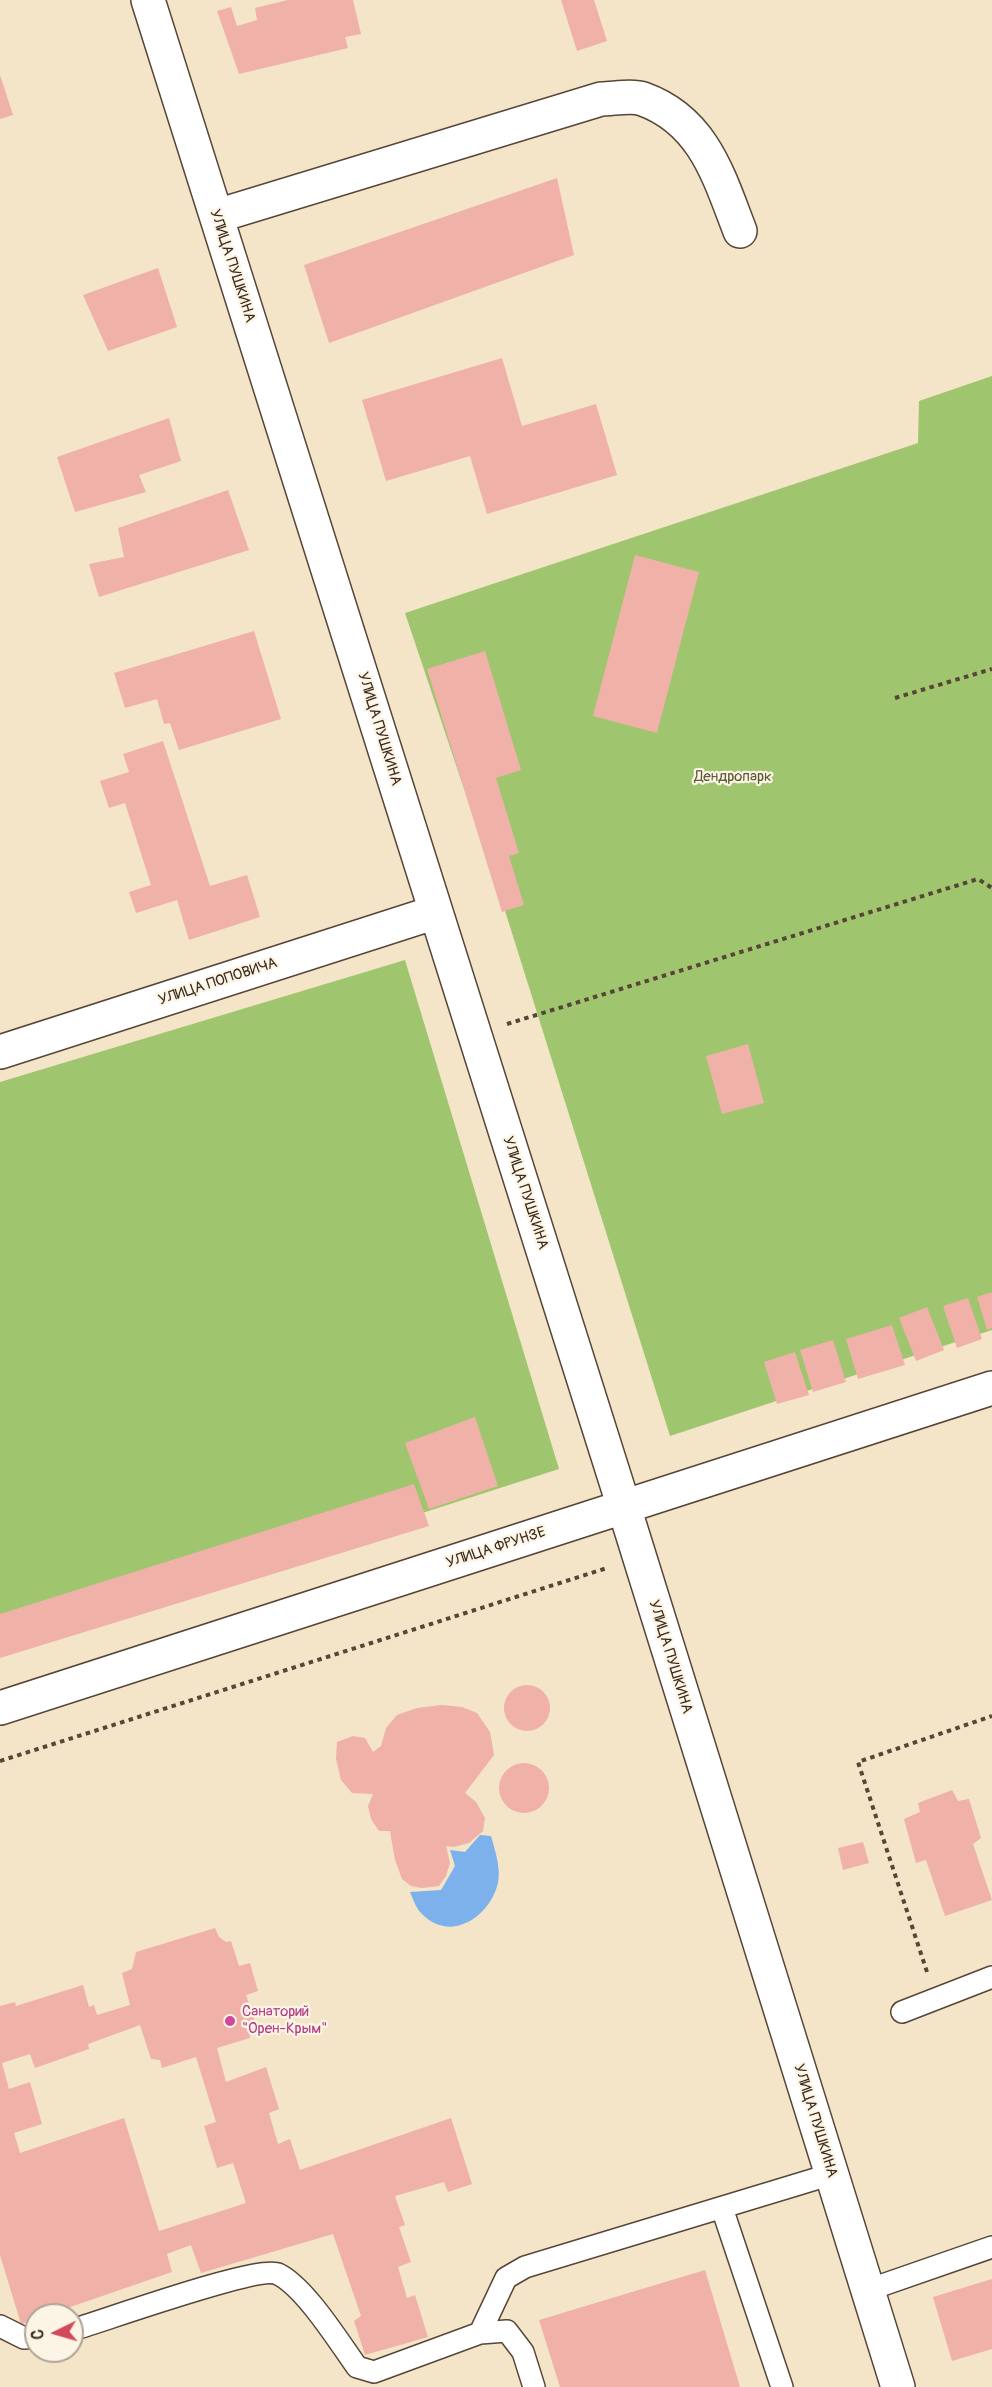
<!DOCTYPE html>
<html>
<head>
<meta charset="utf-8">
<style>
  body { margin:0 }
  #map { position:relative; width:992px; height:2387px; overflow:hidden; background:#f4e5c9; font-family:Pangolin,sans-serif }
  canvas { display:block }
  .north { position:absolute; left:24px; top:2303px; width:60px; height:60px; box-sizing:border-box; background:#fcf5e5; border:2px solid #afa495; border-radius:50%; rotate:265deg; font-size:16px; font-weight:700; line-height:24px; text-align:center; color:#3b2a1e }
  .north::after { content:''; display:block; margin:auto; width:21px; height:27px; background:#d1495b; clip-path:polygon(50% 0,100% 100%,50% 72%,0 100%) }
</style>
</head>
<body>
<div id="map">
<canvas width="992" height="2387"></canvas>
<div class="north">С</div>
</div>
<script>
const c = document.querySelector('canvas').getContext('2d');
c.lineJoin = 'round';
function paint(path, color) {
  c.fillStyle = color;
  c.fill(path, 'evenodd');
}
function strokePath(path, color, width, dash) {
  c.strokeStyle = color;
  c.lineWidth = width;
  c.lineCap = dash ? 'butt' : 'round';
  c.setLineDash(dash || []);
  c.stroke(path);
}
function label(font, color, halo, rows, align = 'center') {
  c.font = font + ' Pangolin,sans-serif';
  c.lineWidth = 4.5;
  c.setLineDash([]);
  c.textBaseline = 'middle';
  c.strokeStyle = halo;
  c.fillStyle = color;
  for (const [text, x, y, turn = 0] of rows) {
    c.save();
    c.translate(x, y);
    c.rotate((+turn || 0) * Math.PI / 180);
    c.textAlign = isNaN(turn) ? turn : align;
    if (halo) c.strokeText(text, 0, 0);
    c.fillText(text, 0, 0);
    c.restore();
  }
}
const green = new Path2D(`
  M992 376V1330L670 1436 506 914 405 613 918 443 919 401Z
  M405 960 559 1469 0 1649V1082Z`);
const water = new Path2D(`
  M480 1835 491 1836C495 1850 501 1868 498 1883 490 1917 450 1944 421 1913 416 1908 413 1899 410 1892L441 1890 455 1866 450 1850 465 1852Z`);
const building = new Path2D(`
  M288 0H353L361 34 345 37 348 48 239 74 217 11 231 7 237 26 257 20 255 8Z
  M561 0H594L607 41 577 51Z
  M0 75 13 115 0 119Z
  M557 178 574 255 329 343 304 265Z
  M158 268 177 327 108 351 83 295Z
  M502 358 522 426 596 404 617 475 487 514 470 456 386 481 362 400Z
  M169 418 181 461 139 475 146 492 75 512 57 457Z
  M228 490 249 550 99 597 89 564 124 557 118 528Z
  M635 555 699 572 657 733 593 716Z
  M254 631 281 719 179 750 170 723 164 724 157 699 125 708 114 673Z
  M485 651 521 770 496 778 519 853 509 856 524 905 502 912 427 669Z
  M163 741 210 886 247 875 260 917 189 940 177 900 136 913 129 892 151 885 125 803 109 808 100 781 129 772 123 754Z
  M748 1044 764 1103 722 1114 706 1056Z
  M992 1292V1328L987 1330 977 1297Z
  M968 1298 982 1339 957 1348 943 1306Z
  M927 1307 944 1350 916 1361 899 1318Z
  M892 1325 905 1365 858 1379 846 1339Z
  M833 1340 846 1382 813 1392 800 1350Z
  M795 1352 809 1395 777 1404 764 1362Z
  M475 1417 498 1486 429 1509 405 1443Z
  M414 1484 429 1526 0 1658V1614Z
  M504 1708a23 23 0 1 1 46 0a23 23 0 1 1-46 0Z
  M442 1705 462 1707 477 1713 490 1732 494 1755 465 1793 476 1802 485 1818 483 1831 469 1843 454 1847 446 1846 450 1863 446 1876 439 1886 422 1888 411 1886 402 1879 395 1860 390 1831H379L371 1819 368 1806 373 1794 352 1793 341 1780 336 1759 337 1742 353 1736 365 1738 373 1752 381 1746 386 1728 397 1715 417 1708Z
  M499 1788a25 25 0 1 1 50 0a25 25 0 1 1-50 0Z
  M952 1790 958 1801 969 1799 981 1838 973 1844 992 1900 945 1916 926 1860 916 1863 904 1819 920 1812 918 1803Z
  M863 1842 869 1863 843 1870 838 1848Z
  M215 1928 219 1937 226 1942 231 1941 239 1966 250 1963 258 1991 246 1995 255 2021 249 2028 250 2038 217 2048 226 2082 266 2067 279 2109 269 2113 278 2144 290 2139 300 2170 451 2118 472 2184 448 2192 444 2182 395 2196 405 2225 399 2227 411 2262 398 2267 407 2298 415 2295 428 2337 365 2355 354 2321 361 2316 333 2234 201 2273 191 2245 167 2254 172 2272 47 2315H36V2319L21 2324 0 2255V2006L15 2002 16 2006 83 1985 89 2007 94 2005 97 2015 130 2005 122 1973 132 1969 136 1952ZM140 2025 151 2059 160 2060 162 2068 196 2057 216 2122 204 2126 217 2168 233 2163 246 2203 159 2231 124 2118 20 2153 14 2133 42 2124 30 2082 9 2089 2 2063 30 2054 35 2068 89 2049 88 2044Z
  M705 2270 740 2387H560L539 2320Z
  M992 2279V2349L952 2361 933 2297Z`);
const path = new Path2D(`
  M895 698 992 669
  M507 1024 978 879 992 888
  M0 1761 607 1568
  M927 1972 858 1762 992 1716`);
const lane = new Path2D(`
  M902 2012 992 1977
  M722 2208 782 2387
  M868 2290 992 2247
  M0 2326 24 2338 36 2337
  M72 2330C103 2321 258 2265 278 2274 305 2287 339 2342 357 2367L374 2372 480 2333 506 2278 525 2267 832 2174
  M480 2333 507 2331 523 2352 534 2387`);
const street = new Path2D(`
  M148 0 624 1507 898 2387
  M217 216 601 99C613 99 632 95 643 99 704 121 719 177 740 231
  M0 1052 436 912
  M0 1708 992 1388`);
const markers = [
  [230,2021,6,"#d1479c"]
];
const streetNames = [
  ["УЛИЦА ПУШКИНА",232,266,72],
  ["УЛИЦА ПУШКИНА",379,729,73],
  ["УЛИЦА ПОПОВИЧА",218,982,-18],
  ["УЛИЦА ПУШКИНА",525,1193,72],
  ["УЛИЦА ФРУНЗЕ",496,1548,-18],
  ["УЛИЦА ПУШКИНА",670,1657,73],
  ["УЛИЦА ПУШКИНА",815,2121,73]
];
const parkNames = [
  ["Дендропарк",733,777]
];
const hotelNames = [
  ["Санаторий",242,2012],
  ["\"Орен-Крым\"",242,2029]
];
paint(green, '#a0c56f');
paint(water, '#7db1eb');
paint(building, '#efb1a8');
strokePath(lane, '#574638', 24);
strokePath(street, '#574638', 36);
strokePath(path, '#574638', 4, [4.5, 4.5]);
strokePath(lane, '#fff', 21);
strokePath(street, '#fff', 33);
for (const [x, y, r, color] of markers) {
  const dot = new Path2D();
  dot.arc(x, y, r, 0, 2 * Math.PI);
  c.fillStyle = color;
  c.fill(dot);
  strokePath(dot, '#fcf5e5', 2);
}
label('15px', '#3b2a1e', '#fcf5e5', streetNames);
label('15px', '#595836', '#fcf5e5', parkNames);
label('15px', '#b23c85', '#fcf5e5', hotelNames, 'left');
</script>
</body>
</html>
